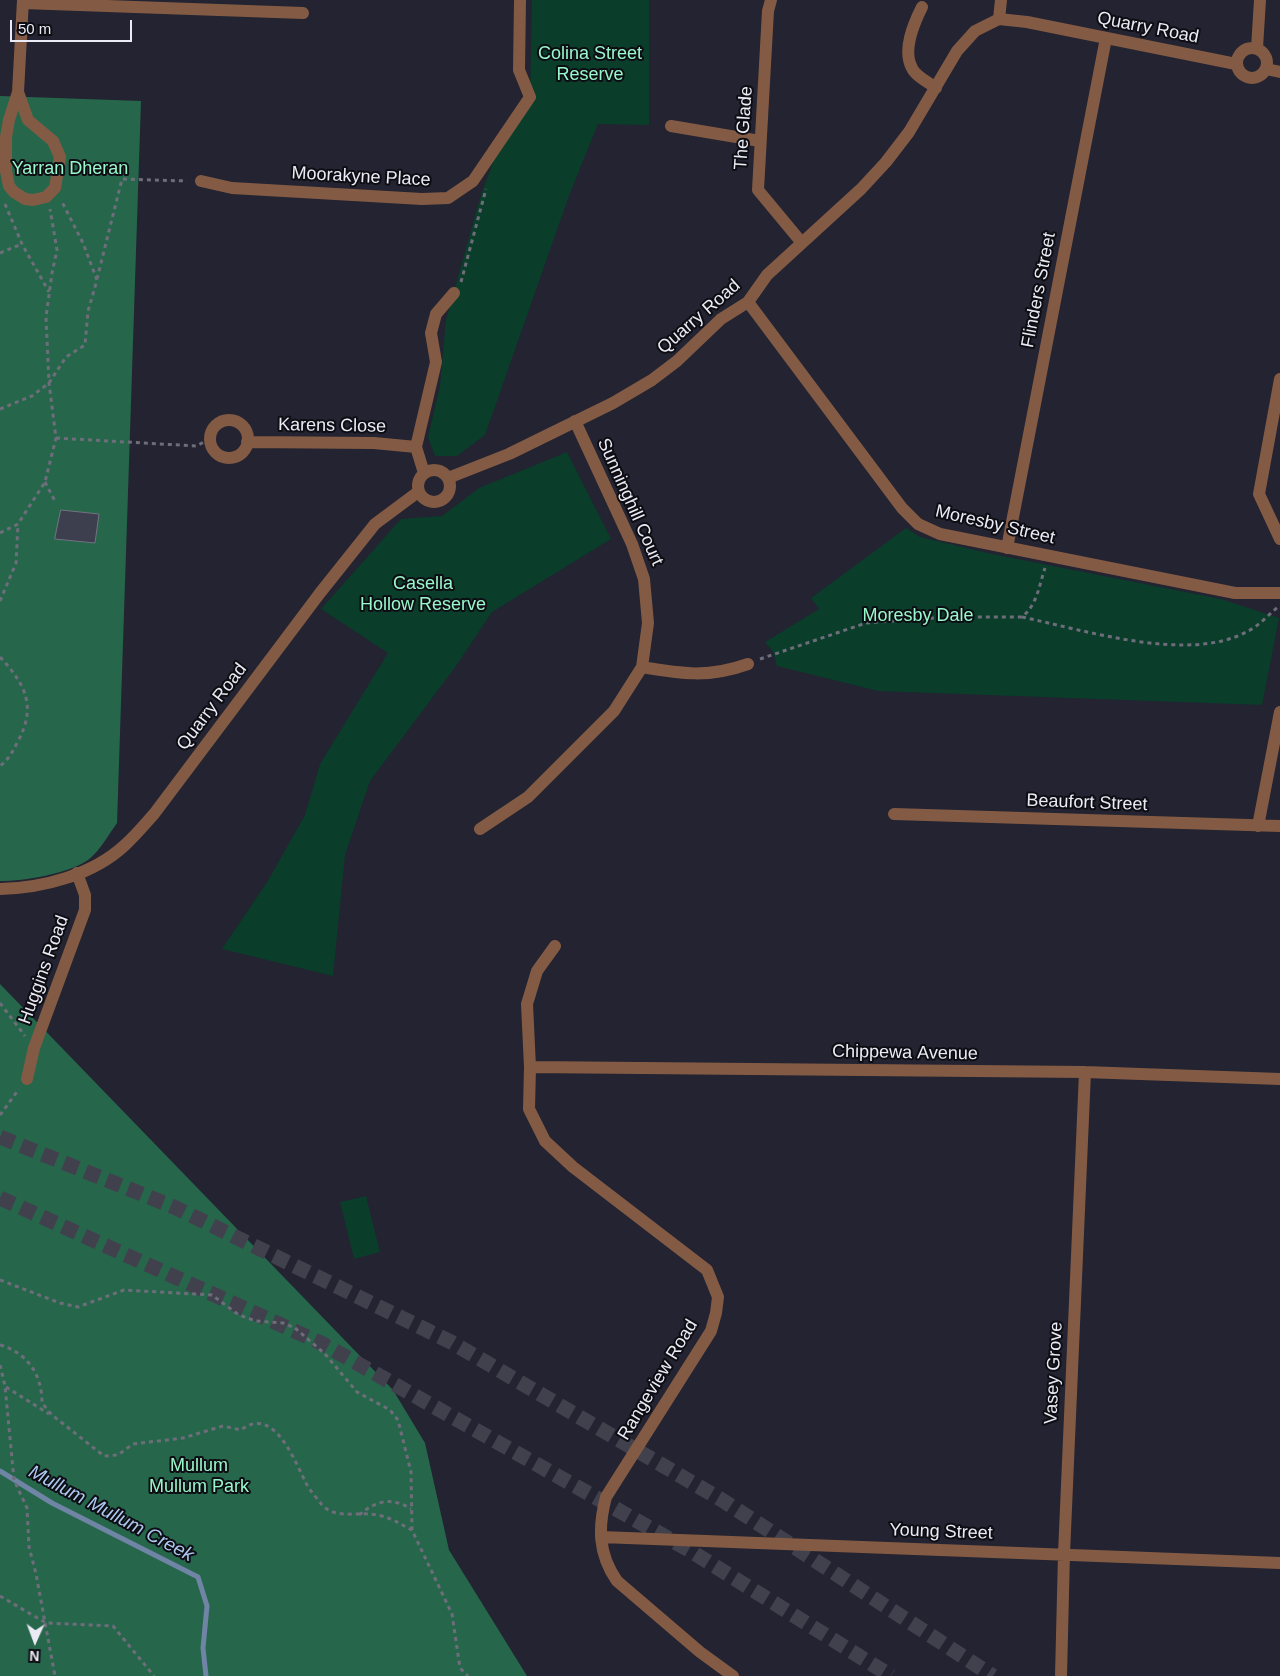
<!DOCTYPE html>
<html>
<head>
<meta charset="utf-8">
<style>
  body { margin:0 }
  #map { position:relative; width:1280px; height:1676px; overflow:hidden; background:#232331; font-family:Arial,sans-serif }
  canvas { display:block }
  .north { position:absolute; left:10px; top:1616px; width:50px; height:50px; -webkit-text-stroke:4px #0d0d13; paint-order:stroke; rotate:182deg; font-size:14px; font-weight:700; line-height:20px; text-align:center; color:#eaebf4 }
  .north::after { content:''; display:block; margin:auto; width:18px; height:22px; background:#eaebf4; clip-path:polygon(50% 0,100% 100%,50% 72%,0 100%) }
  .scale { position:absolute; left:10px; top:20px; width:122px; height:22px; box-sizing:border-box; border:2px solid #eaebf4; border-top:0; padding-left:6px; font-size:15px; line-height:18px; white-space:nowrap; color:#eaebf4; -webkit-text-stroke:4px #0d0d13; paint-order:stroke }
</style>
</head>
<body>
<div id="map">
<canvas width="1280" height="1676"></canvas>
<div class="north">N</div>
<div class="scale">50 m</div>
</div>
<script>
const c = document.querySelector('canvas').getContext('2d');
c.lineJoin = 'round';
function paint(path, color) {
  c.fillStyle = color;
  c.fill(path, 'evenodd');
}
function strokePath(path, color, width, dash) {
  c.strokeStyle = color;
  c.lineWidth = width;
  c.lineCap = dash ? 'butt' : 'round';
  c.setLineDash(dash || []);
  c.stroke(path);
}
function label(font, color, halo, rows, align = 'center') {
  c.font = font + ' Arial,sans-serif';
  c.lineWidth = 4;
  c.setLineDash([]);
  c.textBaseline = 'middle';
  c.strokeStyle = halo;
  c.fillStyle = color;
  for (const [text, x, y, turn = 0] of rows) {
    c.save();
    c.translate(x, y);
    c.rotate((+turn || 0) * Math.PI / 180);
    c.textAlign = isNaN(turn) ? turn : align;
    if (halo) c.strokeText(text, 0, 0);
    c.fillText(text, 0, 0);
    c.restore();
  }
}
const green = new Path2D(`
  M532 0H649V125L598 124 570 193 485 435 457 456H435L428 437 440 386 446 320 480 198 500 143 530 97Z
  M567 452 611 539 492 612 456 666 370 781 345 855 333 976 222 949 269 879 305 815 320 764 388 653 321 609 401 519 442 516 479 488Z
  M906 528 920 537 992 554 1221 599 1279 618 1262 705 878 691 777 666 773 652 765 642 819 609 811 598Z
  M366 1196 380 1252 354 1259 340 1202Z`);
const forest = new Path2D(`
  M0 96 141 101 117 823C109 834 99 852 88 860 67 874 25 881 0 881Z
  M0 984 393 1390 425 1443 449 1550 527 1676H0Z`);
const stream = new Path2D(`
  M0 1471 52 1503 198 1577 207 1606 203 1648 206 1676`);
const building = new Path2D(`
  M61 510 99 514 95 543 55 539Z`);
const motorwayTunnel = new Path2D(`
  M0 1137 174 1207 451 1342 722 1500 993 1676
  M0 1198 321 1343 689 1550 891 1676`);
const path = new Path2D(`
  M5 204 22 244 49 292
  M0 253 22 244
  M97 279 122 179 187 181
  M461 282 486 189
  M0 409 32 396 49 383 66 357 85 345 88 311 97 280 83 243 61 200
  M56 438 196 446 210 439
  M45 482 56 503
  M0 533 18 524 45 482 56 438 49 383 46 317 52 273 57 250 50 209
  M0 601 16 563 18 524
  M1022 617C1084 630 1190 664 1248 631 1259 626 1268 615 1278 607
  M0 657C25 684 37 706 18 741 13 751 9 759 0 766
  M760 659 866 623 947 617H1022C1037 605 1039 586 1045 568
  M0 1003 25 1036
  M0 1115 19 1089
  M0 1280 60 1303 78 1307 124 1290 212 1295 239 1315 256 1321 283 1323 295 1328
  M0 1345C28 1353 42 1375 42 1403L52 1415 104 1456 118 1455 133 1444 183 1438 223 1426 241 1430C274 1404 295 1462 306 1483 310 1491 317 1498 322 1505 336 1520 360 1511 377 1515 390 1517 400 1524 412 1530
  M325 1354 357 1392 390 1410 398 1420 411 1472 412 1530 452 1614 460 1668 468 1676
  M0 1365 5 1386 14 1480 27 1508 29 1547 36 1574 55 1676
  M6 1387 49 1414
  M359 1515C377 1500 392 1497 411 1509
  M0 1596 46 1623 113 1626 154 1676`);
const minor = new Path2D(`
  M771 0 768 11 758 190 802 243
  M23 3 303 13
  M922 7C914 23 902 50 912 68 915 76 930 83 936 88
  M999 19 1001 0
  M1237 63a15 15 0 1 1 30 0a15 15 0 1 1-30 0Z
  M1257 48 1260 0
  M1266 69 1280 72
  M18 92 28 120 53 141 60 157 55 188 46 197 33 200 25 199 14 192 9 186 6 171V137L9 120 18 92 23 0
  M671 126 760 141
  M201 181 232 188 422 199 448 198 473 181 530 97 519 70 520 0
  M748 302 902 508 918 524 940 534 1235 593H1280
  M1280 379 1259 494 1280 539
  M210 439a19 19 0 1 1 38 0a19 19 0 1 1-38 0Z
  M247 442 374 443 416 447
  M418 486a16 16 0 1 1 32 0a16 16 0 1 1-32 0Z
  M424 473 416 447 436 362 431 333 436 314 454 293
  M448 478 509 454 613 403 652 380 677 361 721 319 748 302 767 275 861 189 886 162 909 132 957 51 975 31 999 19 1027 22 1236 64
  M1007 548 1106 38
  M642 667C682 674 709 678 748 664
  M894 814 1280 826
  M1258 826 1280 712
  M480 829 528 797 614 711 642 667 648 623 644 579 632 544 575 421
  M0 889C43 888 93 875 125 845 136 835 145 824 154 814L320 593 375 524 418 492
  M555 946 537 971 527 1004 530 1067 529 1109 545 1141 573 1167 707 1270 718 1297 716 1313 711 1331 606 1497C598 1527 598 1554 617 1581L700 1652 733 1676
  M530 1067 1085 1072 1280 1079
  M27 1079 34 1048 85 910V895L77 873
  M601 1537 1280 1563
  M1061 1676 1064 1554 1085 1072`);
const pathBridge = new Path2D(`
  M295 1328 325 1354`);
const streetNames = [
  ["Quarry Road",1148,28,11],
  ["The Glade",744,128,-86],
  ["Moorakyne Place",361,177,3],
  ["Flinders Street",1039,290,-79],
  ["Quarry Road",699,317,-41],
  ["Karens Close",332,426,1],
  ["Sunninghill Court",630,502,66],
  ["Moresby Street",995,525,13],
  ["Quarry Road",212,707,-53],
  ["Beaufort Street",1087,803,2],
  ["Huggins Road",44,970,-70],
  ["Chippewa Avenue",905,1053,1],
  ["Vasey Grove",1054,1373,-87],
  ["Rangeview Road",658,1380,-59],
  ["Young Street",941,1532,2]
];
const parkNames = [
  ["Colina Street",590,54],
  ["Reserve",590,75],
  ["Yarran Dheran",70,169],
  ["Casella",423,584],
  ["Hollow Reserve",423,605],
  ["Moresby Dale",918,616],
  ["Mullum",199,1466],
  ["Mullum Park",199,1487]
];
const waterNames = [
  ["Mullum Mullum Creek",111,1514,28]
];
paint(green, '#0a3d2a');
paint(forest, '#26674c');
strokePath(stream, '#7084a5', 5);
paint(building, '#3e3f4e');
strokePath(building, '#717282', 1);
strokePath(motorwayTunnel, '#41414e', 15, [15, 8]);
strokePath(path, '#6e6e7b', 3, [4, 4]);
strokePath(minor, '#835b44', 12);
strokePath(pathBridge, '#6e6e7b', 3, [4, 4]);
label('18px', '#eaebf4', '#0d0d13', streetNames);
label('18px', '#98f7cb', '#0d0d13', parkNames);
label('italic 19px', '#adc8f1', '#0d0d13', waterNames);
</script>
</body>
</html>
